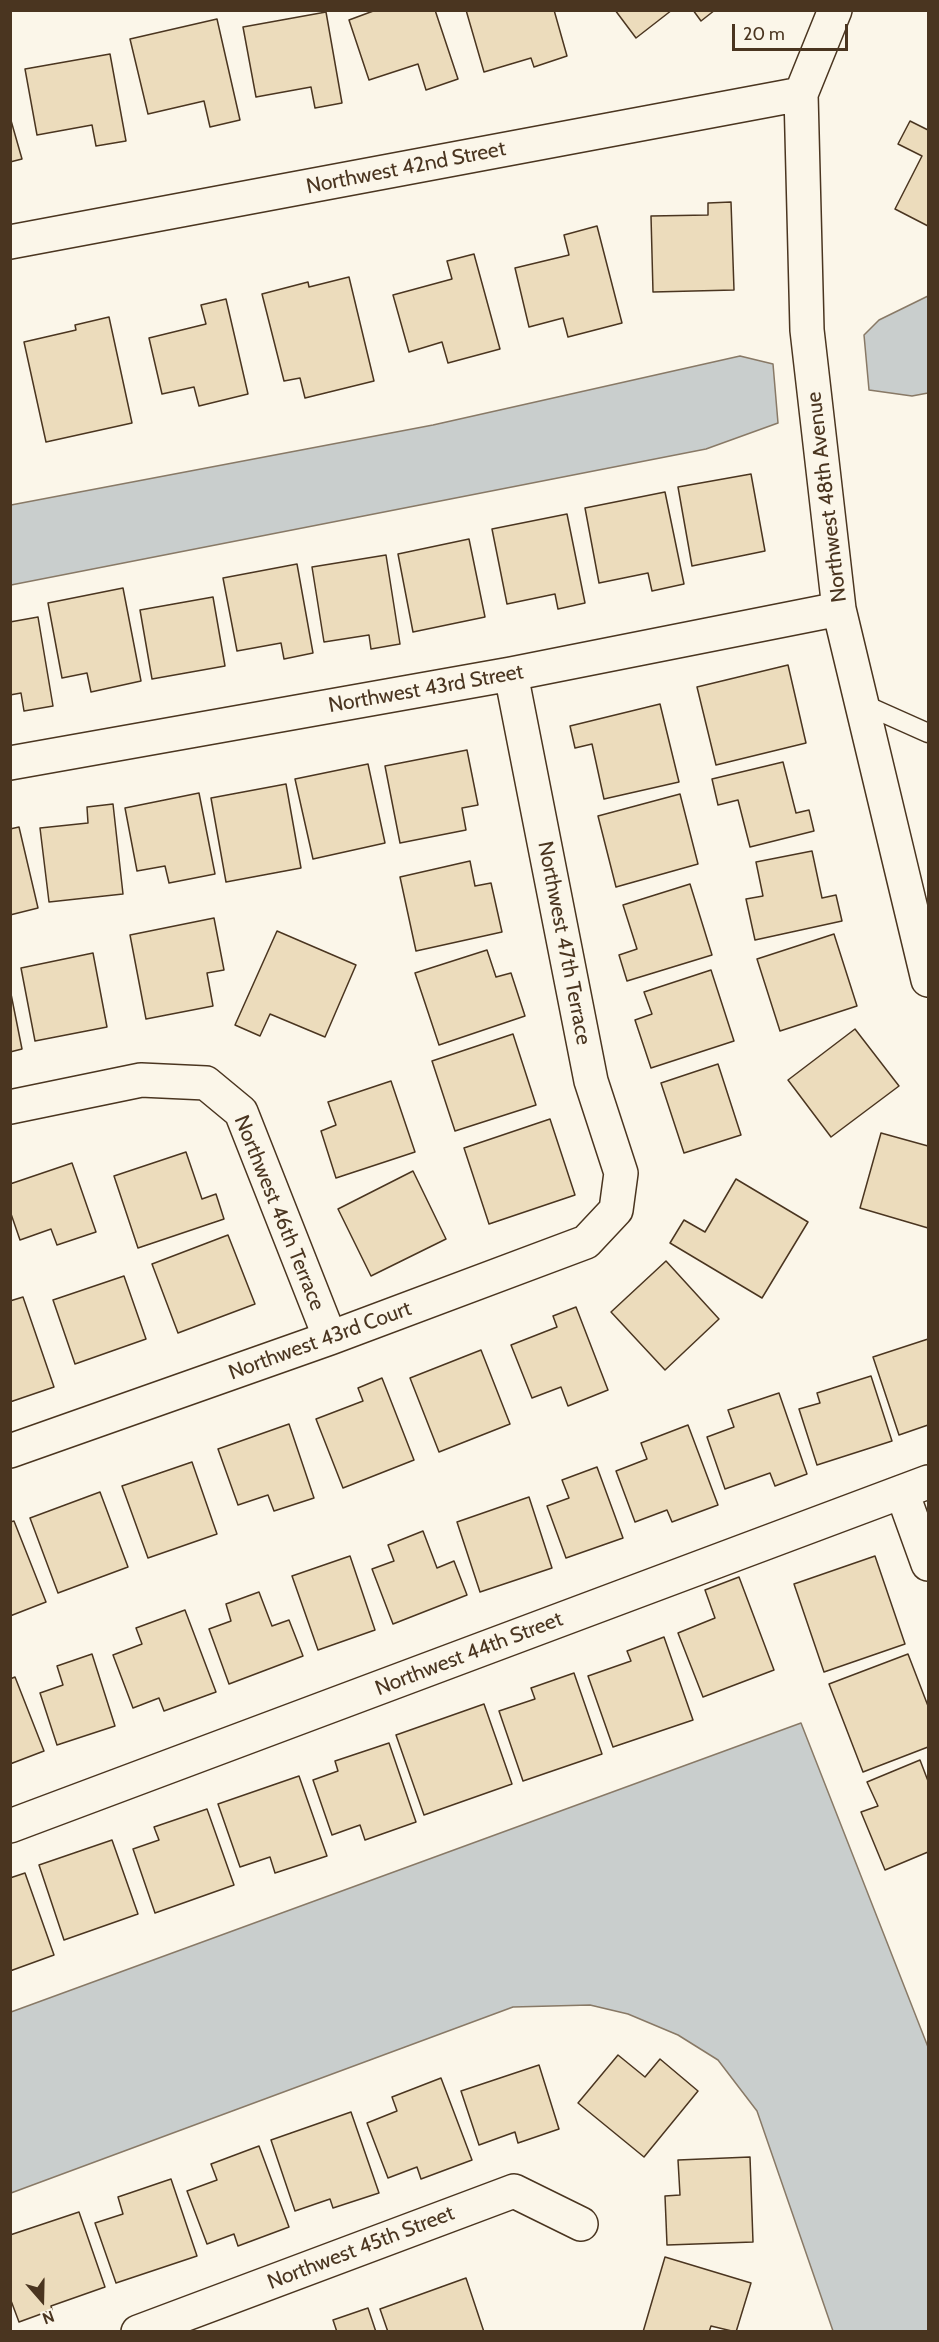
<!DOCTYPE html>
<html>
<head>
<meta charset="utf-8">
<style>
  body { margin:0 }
  #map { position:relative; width:939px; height:2342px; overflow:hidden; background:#fbf6e9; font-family:Cabin,sans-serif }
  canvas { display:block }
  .frame { position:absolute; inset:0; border:12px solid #4a3520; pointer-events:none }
  .north { position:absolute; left:12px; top:2270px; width:60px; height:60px; -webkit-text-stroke:4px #fbf6e9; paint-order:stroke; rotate:160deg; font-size:16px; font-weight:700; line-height:24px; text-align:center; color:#4a3520 }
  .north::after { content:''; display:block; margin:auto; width:21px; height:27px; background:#4a3520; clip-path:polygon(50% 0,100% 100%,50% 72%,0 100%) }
  .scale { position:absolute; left:732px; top:24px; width:116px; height:27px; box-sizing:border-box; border:3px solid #4a3520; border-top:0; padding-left:8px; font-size:18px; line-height:21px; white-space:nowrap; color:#4a3520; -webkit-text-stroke:4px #fbf6e9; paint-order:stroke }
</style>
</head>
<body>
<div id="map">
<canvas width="939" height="2342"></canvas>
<div class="frame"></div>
<div class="north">N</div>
<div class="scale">20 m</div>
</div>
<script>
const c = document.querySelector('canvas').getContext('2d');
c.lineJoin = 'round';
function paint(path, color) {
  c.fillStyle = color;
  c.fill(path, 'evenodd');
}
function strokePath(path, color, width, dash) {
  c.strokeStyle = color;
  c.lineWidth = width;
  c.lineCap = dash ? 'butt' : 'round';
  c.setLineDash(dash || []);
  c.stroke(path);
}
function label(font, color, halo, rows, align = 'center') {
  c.font = font + ' Cabin,sans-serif';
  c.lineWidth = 4.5;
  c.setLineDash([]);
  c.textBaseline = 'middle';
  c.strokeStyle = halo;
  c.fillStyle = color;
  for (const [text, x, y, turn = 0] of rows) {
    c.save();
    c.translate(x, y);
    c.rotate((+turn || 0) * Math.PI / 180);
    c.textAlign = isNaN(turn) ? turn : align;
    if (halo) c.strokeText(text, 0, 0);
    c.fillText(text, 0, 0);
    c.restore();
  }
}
const water = new Path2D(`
  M928 296V393L912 396 869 390 864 335 879 320Z
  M740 356 773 364 778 423 706 449 11 585V505L433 425Z
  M801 1723 928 2047V2331H833L757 2111 718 2060 678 2035 628 2014 590 2005 513 2007 11 2193V2012Z`);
const building = new Path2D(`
  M376 10H435L458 79 426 90 418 64 369 80 349 20Z
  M466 10H554L567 56 534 67 531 58 484 72Z
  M615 10H672L636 38Z
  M693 10H715L701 21Z
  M326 12 342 103 315 108 311 87 256 97 243 27Z
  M217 19 240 120 210 127 204 101 148 114 130 39Z
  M110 54 126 141 96 146 92 125 37 135 25 69Z
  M10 117 22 159 10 162Z
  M910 121 928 130V226L895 209 922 156 898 144Z
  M731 202 734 290 653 292 651 216 708 215V203Z
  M597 226 622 323 568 337 563 318 529 327 515 268 569 255 564 235Z
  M474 254 500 349 448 363 442 342 409 352 393 295 452 279 447 261Z
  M349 277 374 381 305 398 300 378 284 381 262 294 308 282 309 287Z
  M226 299 248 394 199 406 194 387 162 394 149 338 206 324 201 305Z
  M109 317 132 423 46 442 24 342 76 330 75 325Z
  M751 474 765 551 692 566 678 487Z
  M665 492 684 584 652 591 648 573 599 583 585 508Z
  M567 514 585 603 558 609 555 594 507 604 492 529Z
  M469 539 485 617 413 632 398 554Z
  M386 555 400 644 371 649 369 635 324 642 312 567Z
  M297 564 313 653 284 659 281 643 237 651 223 578Z
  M123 588 141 681 91 692 87 673 62 678 48 603Z
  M213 597 225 666 152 679 140 610Z
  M38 617 53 706 24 711 21 693 10 695V622Z
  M788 665 806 743 716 765 697 687Z
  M660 704 679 782 604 799 592 744 575 748 570 726Z
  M467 750 478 805 462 808 466 830 400 843 385 766Z
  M783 762 796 813 809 810 814 831 750 847 738 800 718 805 712 779Z
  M368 764 385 843 313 859 295 779Z
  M286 784 301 868 226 882 211 798Z
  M199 793 215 874 169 883 165 866 137 871 125 808Z
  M680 794 698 864 616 887 598 816Z
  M113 804 123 894 49 902 40 828 88 823 87 807Z
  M19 827 38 908 10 915V829Z
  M812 851 822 898 836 895 842 921 755 940 746 899 763 896 756 862Z
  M470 861 475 886 491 883 502 932 416 951 400 877Z
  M690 884 712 955 627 981 619 955 637 949 623 905Z
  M214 918 224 970 207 973 213 1006 146 1019 130 935Z
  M277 931 356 965 325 1037 270 1014 260 1036 235 1025Z
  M834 934 857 1006 780 1031 757 959Z
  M487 950 496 977 511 973 525 1016 439 1045 415 973Z
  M93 953 107 1027 35 1041 21 968Z
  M711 970 734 1041 651 1068 635 1020 652 1014 644 992Z
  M10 989 22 1049 10 1052Z
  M855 1029 899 1086 831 1137 788 1080Z
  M513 1034 536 1105 455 1131 432 1061Z
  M718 1064 741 1135 684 1153 661 1083Z
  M391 1081 415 1152 336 1178 321 1131 336 1125 328 1102Z
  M550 1119 575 1195 489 1224 464 1148Z
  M881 1133 928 1146V1228L860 1208Z
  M186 1152 202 1199 216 1194 224 1219 138 1248 114 1176Z
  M72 1163 96 1232 57 1245 51 1229 20 1240 10 1211V1184Z
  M413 1171 446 1239 371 1276 338 1209Z
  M736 1179 808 1222 762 1298 670 1243 684 1220 705 1232Z
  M228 1235 255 1304 178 1333 152 1264Z
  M666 1261 719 1319 665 1370 611 1312Z
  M124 1276 146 1339 75 1364 53 1300Z
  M23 1297 54 1387 10 1402V1301Z
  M576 1307 608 1390 568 1406 561 1387 532 1398 511 1345 557 1327 553 1316Z
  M928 1339V1425L899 1435 873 1357Z
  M481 1350 510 1424 439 1452 410 1378Z
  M871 1376 892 1441 817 1465 799 1409 820 1403 817 1393Z
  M382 1378 414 1460 343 1488 316 1419 363 1401 358 1388Z
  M779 1393 807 1474 775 1486 770 1473 725 1489 707 1437 734 1427 728 1410Z
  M289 1424 314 1498 274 1511 268 1495 238 1505 218 1449Z
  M688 1425 718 1505 672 1522 667 1510 635 1522 616 1471 647 1459 641 1443Z
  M192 1462 217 1534 148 1558 122 1486Z
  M597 1467 623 1538 566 1558 547 1506 569 1498 562 1480Z
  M100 1492 128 1567 58 1593 30 1518Z
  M529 1497 552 1568 480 1592 457 1522Z
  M14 1521 46 1602 10 1616V1522Z
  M423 1531 437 1568 454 1561 467 1595 393 1624 372 1569 394 1561 388 1545Z
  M350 1556 375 1630 318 1650 292 1576Z
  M875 1556 905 1644 824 1672 794 1584Z
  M739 1577 774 1670 703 1697 678 1633 715 1618 705 1590Z
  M259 1592 272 1626 289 1620 303 1656 229 1684 209 1629 231 1621 226 1604Z
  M185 1610 216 1692 164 1711 159 1698 133 1708 113 1655 142 1644 136 1628Z
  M664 1637 693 1720 613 1747 588 1676 631 1661 627 1651Z
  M92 1654 115 1726 57 1745 40 1693 63 1685 57 1666Z
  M908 1654 928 1706V1747L863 1772 829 1684Z
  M574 1673 602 1754 523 1781 499 1711 535 1699 531 1688Z
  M15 1677 44 1751 10 1764V1679Z
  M484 1704 512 1784 424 1815 396 1735Z
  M389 1743 416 1822 365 1840 360 1825 332 1835 313 1780 338 1771 335 1761Z
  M920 1760 928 1781V1852L885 1870 861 1812 878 1806 867 1782Z
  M299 1776 327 1856 275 1873 270 1857 240 1867 218 1804Z
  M207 1809 234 1885 155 1913 133 1849 159 1840 154 1827Z
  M112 1840 138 1914 64 1940 39 1865Z
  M25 1873 54 1955 10 1971V1878Z
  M618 2055 645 2077 660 2059 698 2091 644 2157 578 2103Z
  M539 2065 559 2129 518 2143 515 2132 479 2145 461 2091Z
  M441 2078 472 2160 421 2179 417 2167 388 2178 367 2123 397 2111 392 2097Z
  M351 2112 379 2193 333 2208 330 2199 295 2211 271 2140Z
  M259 2146 289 2227 238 2246 234 2234 207 2244 187 2191 217 2180 211 2164Z
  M750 2157 753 2242 667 2245 665 2196 680 2195 678 2160Z
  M171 2179 197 2256 116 2283 95 2223 123 2214 118 2197Z
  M79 2212 105 2287 51 2306 52 2310 19 2322 10 2298V2235Z
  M665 2257 751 2283 736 2332 711 2326 709 2332H643Z
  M466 2278 484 2332H388L380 2309Z
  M368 2308 376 2332H337L333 2320Z`);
const lane = new Path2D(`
  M863 704 928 733`);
const street = new Path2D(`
  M835 10 801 94 807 330 839 609 928 980
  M10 242 801 94
  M10 763 511 674 839 609
  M10 1107 141 1080 206 1083 241 1112 330 1338
  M10 1451 330 1338 586 1242 616 1210 621 1173 591 1081 511 674
  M902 1492 928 1564
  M10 1826 928 1482
  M138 2332 514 2191 581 2224`);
const streetNames = [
  ["Northwest 42nd Street",406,168,-11],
  ["Northwest 48th Avenue",827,497,-97],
  ["Northwest 43rd Street",426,689,-10],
  ["Northwest 47th Terrace",564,943,79],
  ["Northwest 46th Terrace",279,1213,68],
  ["Northwest 43rd Court",320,1341,-20],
  ["Northwest 44th Street",469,1654,-21],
  ["Northwest 45th Street",361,2248,-21]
];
paint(water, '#c9cecd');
strokePath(water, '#887966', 1.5);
paint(building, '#ecdcbc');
strokePath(building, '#4a3520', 1.5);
strokePath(lane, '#4a3520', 21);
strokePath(street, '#4a3520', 36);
strokePath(lane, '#fbf6e9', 18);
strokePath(street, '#fbf6e9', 33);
label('21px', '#4a3520', '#fbf6e9', streetNames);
</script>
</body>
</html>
